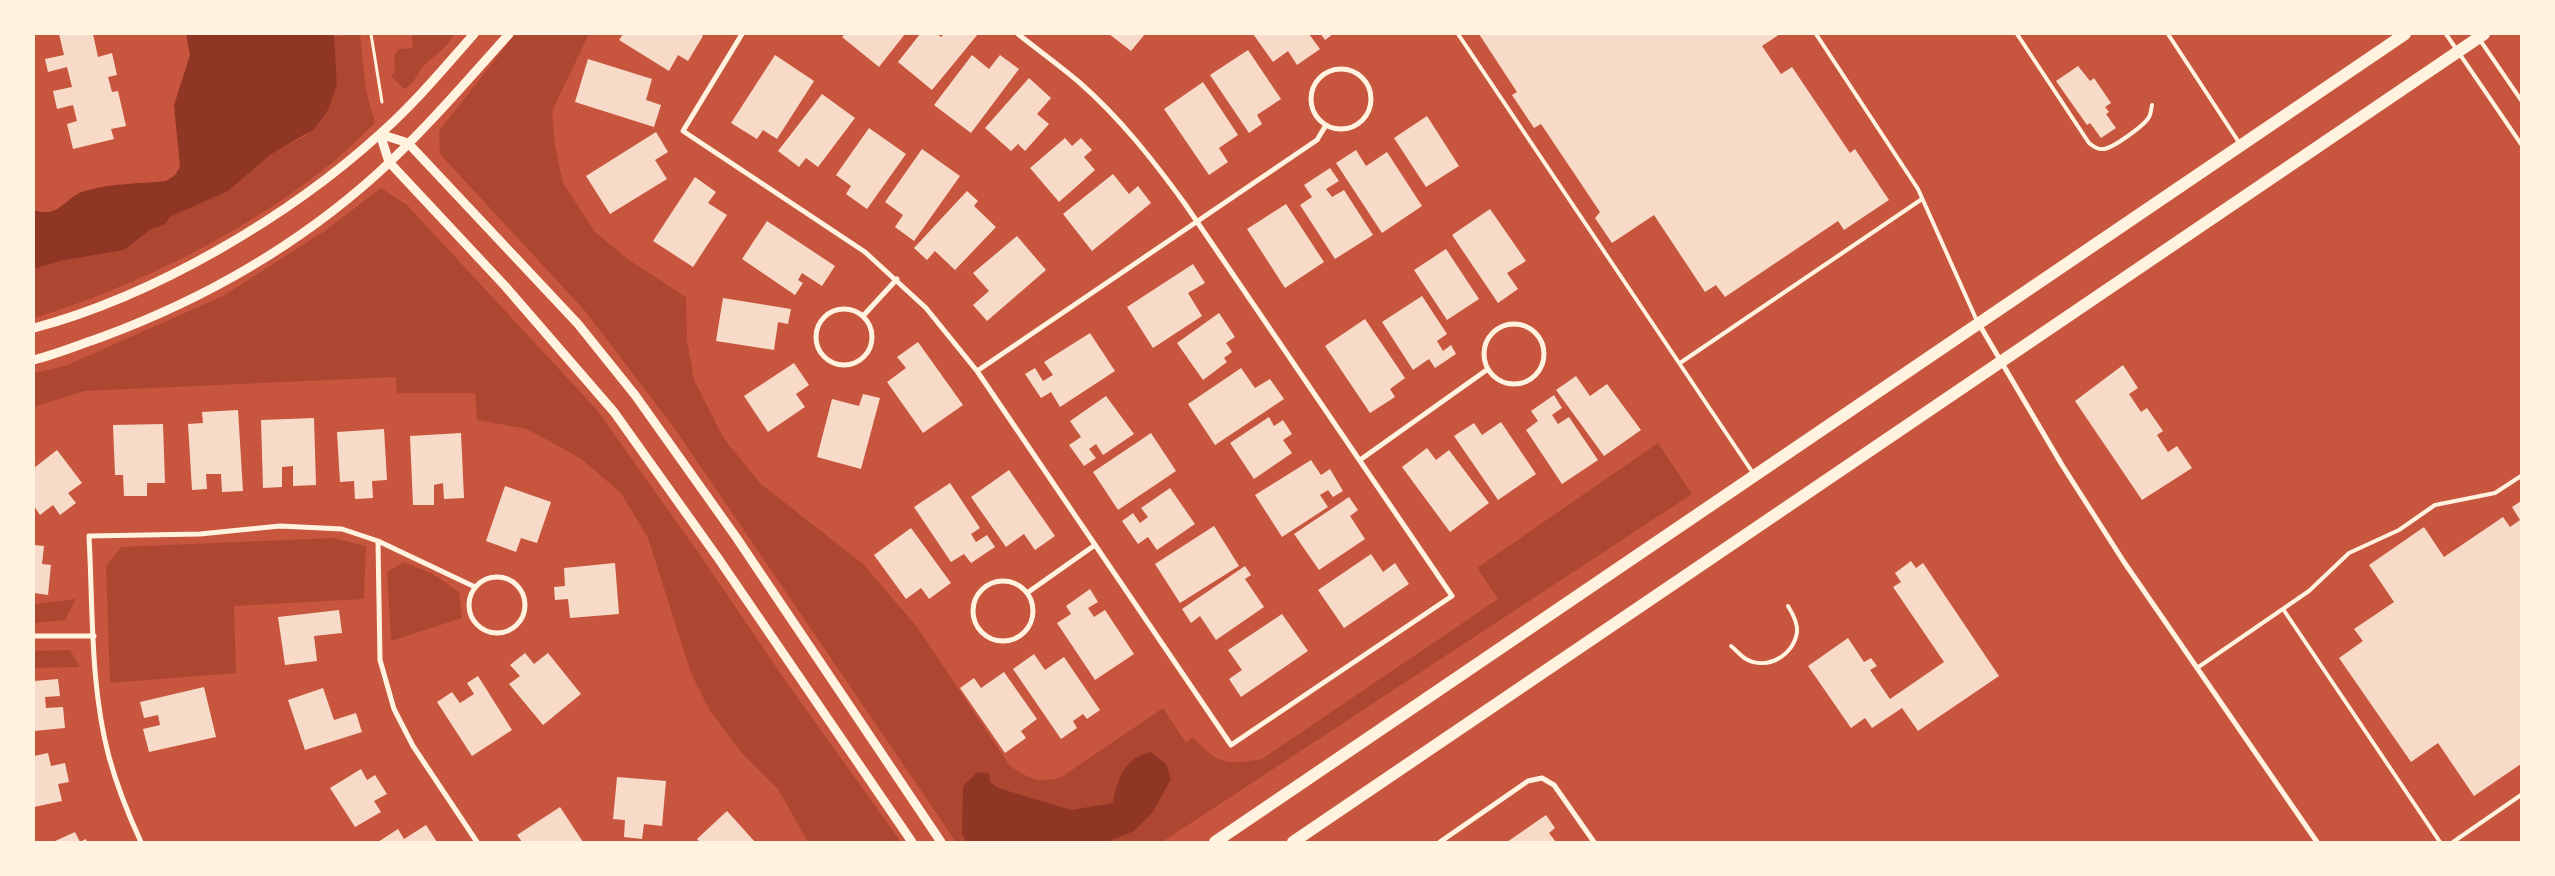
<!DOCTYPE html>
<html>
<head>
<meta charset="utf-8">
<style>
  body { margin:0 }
  #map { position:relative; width:2555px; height:876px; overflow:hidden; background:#c8553d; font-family:"Titillium Web",sans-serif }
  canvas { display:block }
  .frame { position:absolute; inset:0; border:35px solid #fff3e0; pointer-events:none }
</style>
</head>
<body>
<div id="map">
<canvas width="2555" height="876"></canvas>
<div class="frame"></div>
</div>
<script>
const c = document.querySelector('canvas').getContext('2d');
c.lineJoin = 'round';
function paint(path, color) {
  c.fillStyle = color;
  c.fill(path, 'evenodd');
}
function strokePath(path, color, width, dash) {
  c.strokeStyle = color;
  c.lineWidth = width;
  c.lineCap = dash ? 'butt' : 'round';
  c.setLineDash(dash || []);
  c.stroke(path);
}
const green = new Path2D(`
  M360 34 366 90 375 123C361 136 348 150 333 162 248 231 138 286 34 318V269L60 261 124 250 150 230 164 224 170 217 228 191 270 155 305 136 328 110 337 85 334 36Z
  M417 34H452L453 36C447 49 432 56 422 68 416 76 414 84 404 89L391 76 395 71 394 55 399 49 413 48 412 36Z
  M515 34H589L552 111 555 145 563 183 595 232 629 260 686 297 687 340 694 380 724 439 761 484 863 564 917 627 1010 766C1030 779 1036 783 1060 778L1163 708 1186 743 1193 737C1218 765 1227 765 1262 759L1498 599 1477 568 1658 443 1692 494 1162 842H956L675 429 585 311 440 154 439 131Z
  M381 188 407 205 597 410 700 555 785 680 901 842H808L778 789 741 752 710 711 691 673 648 538 621 493 580 458 527 429 477 420 475 393H397L396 377 84 391 34 407V373L65 366 223 296 323 232Z
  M333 538 366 546 364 599 234 606 236 673 110 683 106 566 121 547Z
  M404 562 433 574 459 592 462 618 391 641 387 572Z
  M76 599 65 620 34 623V604Z
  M70 650 80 667 34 668V651Z`);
const water = new Path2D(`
  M186 34H334L337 85 328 110 314 129 270 155 228 191 170 217 165 224 150 230 124 250 60 261 34 269V210C60 219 64 197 85 191 110 183 140 184 166 181L175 175 180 167 174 105 190 55Z
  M1151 752 1166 764 1171 779 1152 813 1134 831 1107 842H967L962 835 963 786 978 772 989 773 990 782 998 788 1071 810 1113 803C1117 779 1125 757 1151 752Z`);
const building = new Path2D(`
  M59 34H93L98 57 112 53 117 75 108 77 112 92 118 91 126 126 111 129 114 139 73 149 67 124 77 121 73 105 57 109 53 91 72 87 67 67 48 72 45 59 64 55Z
  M623 34H700L703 36 688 61 678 55 669 71 619 40Z
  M845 34H905L879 67 842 37Z
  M920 34H937L941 37 944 34H978L932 90 898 62Z
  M1109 34H1145L1131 51Z
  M1253 34H1309L1320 49 1297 65 1288 51 1273 62Z
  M1321 34H1333L1325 40Z
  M1479 34H1780L1762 46 1781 74 1792 67 1850 153 1855 149 1889 200 1844 230 1838 221 1725 297 1716 285 1705 292 1654 215 1612 243 1595 218 1600 212 1541 124 1534 128 1512 95 1517 92Z
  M1248 50 1281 99 1257 115 1262 124 1249 133 1210 75Z
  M775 55 814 81 777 139 763 130 757 139 731 123Z
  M972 55 989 69 1000 55 1019 69 971 133 934 105Z
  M588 59 652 79 646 100 661 105 654 127 575 102Z
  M2078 66 2090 81 2094 78 2111 103 2105 107 2109 112 2106 114 2116 128 2101 138 2090 123 2087 125 2056 81Z
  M1029 78 1051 98 1037 114 1049 124 1025 151 1018 144 1011 151 985 128Z
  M1203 82 1238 135 1219 148 1228 162 1209 175 1164 109Z
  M822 94 855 118 818 167 806 158 799 167 778 151Z
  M1427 116 1459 166 1426 187 1394 138Z
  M869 128 906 154 867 209 846 194 851 186 836 175Z
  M656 132 668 152 655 160 667 179 610 214 586 176Z
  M1065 138 1072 146 1081 138 1092 150 1084 157 1095 170 1059 202 1030 168Z
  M922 149 960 176 914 241 895 227 903 215 885 202Z
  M1356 150 1366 166 1387 152 1422 206 1382 233 1336 163Z
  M1330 168 1339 181 1326 189 1332 197 1344 190 1373 235 1335 259 1300 205 1312 197 1304 185Z
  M1113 174 1129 194 1138 186 1151 203 1092 251 1063 214Z
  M695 177 716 192 708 203 727 215 693 267 653 241Z
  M967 191 978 201 974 206 996 227 955 270 935 251 927 260 914 248Z
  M1286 204 1324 262 1285 288 1247 229Z
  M1490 209 1526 261 1507 273 1518 289 1498 303 1452 235Z
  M767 221 835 266 822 286 802 273 798 280 803 283 795 295 742 259Z
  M1017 236 1046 270 987 321 973 305 989 291 973 273Z
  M1446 249 1479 299 1447 320 1414 270Z
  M1193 264 1205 283 1188 293 1202 316 1153 348 1127 307Z
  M1422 296 1447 334 1437 341 1443 351 1451 345 1456 354 1435 368 1429 359 1413 370 1382 322Z
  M723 298 791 309 788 324 778 322 774 350 716 341Z
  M1219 313 1235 337 1226 343 1232 352 1224 358 1227 362 1203 380 1177 343Z
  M1365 319 1405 378 1390 389 1395 397 1370 413 1325 346Z
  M1090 333 1115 371 1060 407 1051 392 1041 398 1025 374 1035 368 1043 381 1053 375 1044 362Z
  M918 342 963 405 923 433 887 382 906 368 897 357Z
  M794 363 809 385 796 394 805 407 768 432 744 396Z
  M2123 365 2138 388 2129 394 2141 412 2147 408 2163 431 2157 435 2168 452 2177 446 2192 468 2142 500 2075 401Z
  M1241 368 1255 388 1270 379 1284 399 1215 445 1188 404Z
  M1576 376 1590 396 1607 384 1641 430 1604 456 1556 390Z
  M863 394 880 398 861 469 817 457 832 399 859 406Z
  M1554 395 1562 408 1552 415 1558 424 1569 417 1598 460 1562 484 1526 430 1538 421 1531 411Z
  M1106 396 1134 434 1103 455 1096 444 1089 449 1096 458 1084 466 1069 445 1081 437 1070 421Z
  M238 410 243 491 222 492 221 474H206L207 489 192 490 188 424 203 423 202 412Z
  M1269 417 1274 426 1283 420 1292 434 1283 440 1292 453 1254 479 1230 443Z
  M314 418 316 485 293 486V466L282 467V487L263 488 261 420Z
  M1501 422 1536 474 1498 500 1454 436 1474 423 1482 435Z
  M163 424 165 483H147V496H124L123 475H115L113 425Z
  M384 429 387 480 372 481 373 498 355 499 354 481 340 482 337 432Z
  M461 433 464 498 444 499 443 483 434 485V505H413L410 436Z
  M1151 433 1176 471 1118 510 1093 472Z
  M1427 448 1436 460 1449 450 1489 503 1450 532 1402 467Z
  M57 450 82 483 68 493 76 503 60 515 53 505 40 515 34 506V468Z
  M1311 460 1321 475 1330 469 1343 491 1333 497 1328 490 1320 495 1328 507 1282 537 1255 495Z
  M1009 470 1055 536 1035 550 1024 534 1006 547 971 497Z
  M950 483 980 528 971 534 976 542 987 535 995 547 971 563 964 554 951 562 914 507Z
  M505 486 551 502 537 543 521 538 516 552 486 541Z
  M1170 488 1195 524 1157 550 1148 537 1138 544 1122 521 1133 513 1140 523 1148 517 1141 508Z
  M1349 497 1358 510 1350 516 1365 539 1319 570 1294 534Z
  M2521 501V764L2474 796 2438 743 2411 762 2339 658 2363 641 2354 629 2394 602 2369 565 2424 527 2444 557 2503 517 2510 527 2520 520 2512 507Z
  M1214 526 1239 566 1180 603 1155 564Z
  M911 528 951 583 929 599 921 588 906 599 874 555Z
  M34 545 44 546 42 564 51 565 48 595 34 593Z
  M1371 554 1383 572 1395 563 1409 584 1344 628 1318 590Z
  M1911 561 1916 568 1923 563 1999 676 1918 731 1902 708 1872 728 1865 718 1851 728 1808 666 1848 638 1864 662 1871 658 1877 666 1870 670 1890 699 1944 662 1893 587 1901 582 1895 573Z
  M615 563 619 614 570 618 568 599 555 600 554 587 565 586 564 568Z
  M1245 566 1251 575 1245 579 1264 607 1216 640 1200 616 1191 623 1182 609Z
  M1090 589 1098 602 1088 608 1094 617 1105 610 1134 654 1095 680 1057 623 1071 614 1066 606Z
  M339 610 342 633 314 636 317 661 285 665 278 617Z
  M1282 614 1308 651 1241 697 1229 679 1242 670 1228 650Z
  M525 653 534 664 548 653 581 694 543 725 509 684 520 676 510 665Z
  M1034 654 1045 670 1064 657 1100 710 1087 719 1083 714 1073 721 1077 728 1061 739 1013 669Z
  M1004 672 1037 719 1021 731 1026 738 1005 753 960 688 974 678 981 688Z
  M478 676 512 730 472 756 437 702 452 692 460 703 474 694 467 683Z
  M58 679 60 696 45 697 46 708 63 707 65 728 34 731V681Z
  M204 687 216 737 149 752 143 729 160 725 158 715 144 718 140 702Z
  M323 688 334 720 356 713 362 732 305 750 288 700Z
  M48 753 51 766 65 763 69 782 58 784 62 801 34 807V756Z
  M361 769 367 780 375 775 387 794 374 801 381 812 355 827 330 788Z
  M617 777 666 781 662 826 644 824 642 839 624 837 625 820 613 819Z
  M560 807 583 842H522L517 835Z
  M727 811 755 842H700L697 839Z
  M1546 815 1555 828 1549 833 1556 842H1507Z
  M426 825 437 842H378L398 829 404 839Z
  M75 832 80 842 86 839 87 842H53Z`);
const path = new Path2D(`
  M371 34 382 102`);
const service = new Path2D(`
  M1458 34 1753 473
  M1816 34 1918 189 1977 321
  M2017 34 2089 143C2093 146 2097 150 2103 149 2112 149 2145 125 2149 117 2151 114 2151 109 2152 105
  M2168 34 2240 144
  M2446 34 2521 144
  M2480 40 2521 100
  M1680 363 1922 199
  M2283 609 2440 842
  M1731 646C1736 650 1741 656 1746 659 1767 671 1794 655 1797 632 1798 623 1793 614 1788 606
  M2197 668 2309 591 2349 553 2399 530 2435 505 2495 493 2521 476
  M2453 842 2521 795`);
const minor = new Path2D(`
  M742 34 683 131 865 252 926 308 977 371 1231 745 1452 596 1185 204C1153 160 1120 118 1079 82 1059 65 1038 50 1018 34
  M1311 99a30 30 0 1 1 60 0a30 30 0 1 1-60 0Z
  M816 337a28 28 0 1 1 56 0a28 28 0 1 1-56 0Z
  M863 316 897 279
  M1979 324 2062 465 2124 562 2317 842
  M1484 354a30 30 0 1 1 60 0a30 30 0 1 1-60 0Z
  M977 371 1317 140 1326 125
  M1360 460 1488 369
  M378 541 380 660 394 709 413 746 477 842
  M469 605a28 28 0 1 1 56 0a28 28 0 1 1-56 0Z
  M973 611a30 30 0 1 1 60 0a30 30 0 1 1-60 0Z
  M1027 593 1095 545
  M34 636H94
  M141 842C128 814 117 786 109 757 90 686 93 609 89 536L200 534 280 526 342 529 378 541 475 587
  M1440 842 1528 781 1542 778 1554 785 1594 842`);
const tertiary = new Path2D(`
  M380 134 408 143 578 324 635 395 736 537 941 842
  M380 134 389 162 505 286 614 412 718 558 912 842
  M34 328C154 296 289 217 381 133 415 103 444 68 474 34
  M34 360C57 354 79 345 102 337 202 300 297 246 377 174 424 131 466 82 509 34`);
const primary = new Path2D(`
  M1215 842 2405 34
  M1293 842 2484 34`);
paint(green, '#ae4732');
paint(water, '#8f3625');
paint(building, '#f7dbc8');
strokePath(path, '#fff3e0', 3);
strokePath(service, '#fff3e0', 4);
strokePath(minor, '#fff3e0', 5);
strokePath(tertiary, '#fff3e0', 9);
strokePath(primary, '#fff3e0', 12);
</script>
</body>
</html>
